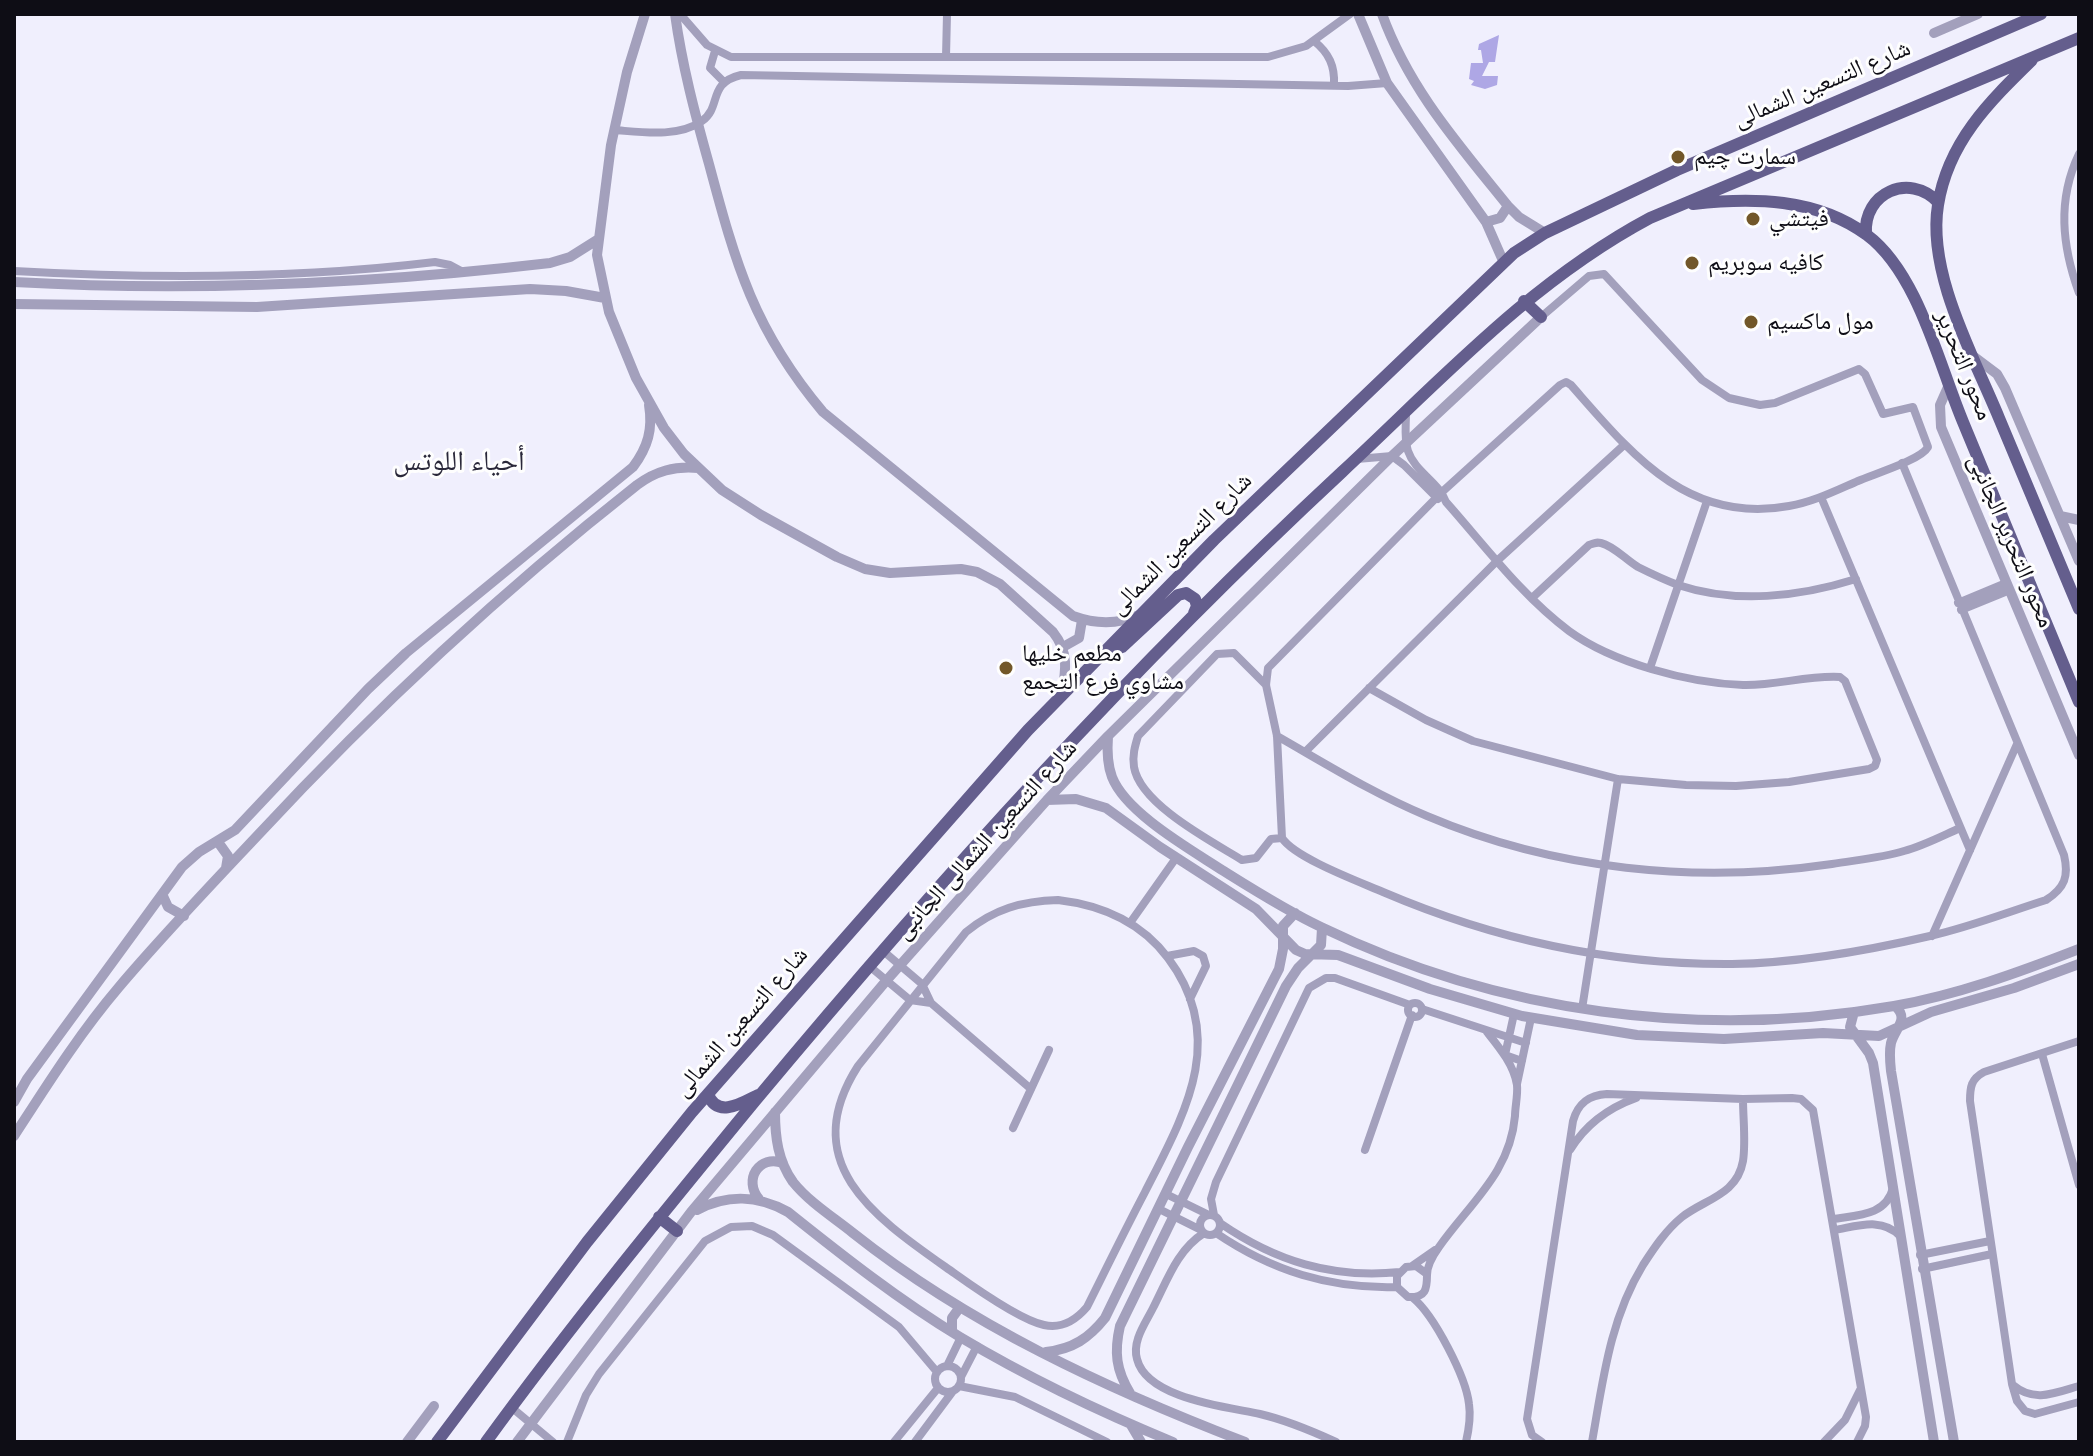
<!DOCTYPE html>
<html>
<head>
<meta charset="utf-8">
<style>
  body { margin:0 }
  #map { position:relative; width:2093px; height:1456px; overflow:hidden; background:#f0effd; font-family:Figtree,sans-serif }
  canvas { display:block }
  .frame { position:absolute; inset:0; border:16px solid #0e0d15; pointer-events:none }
</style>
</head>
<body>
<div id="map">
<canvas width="2093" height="1456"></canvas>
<div class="frame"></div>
</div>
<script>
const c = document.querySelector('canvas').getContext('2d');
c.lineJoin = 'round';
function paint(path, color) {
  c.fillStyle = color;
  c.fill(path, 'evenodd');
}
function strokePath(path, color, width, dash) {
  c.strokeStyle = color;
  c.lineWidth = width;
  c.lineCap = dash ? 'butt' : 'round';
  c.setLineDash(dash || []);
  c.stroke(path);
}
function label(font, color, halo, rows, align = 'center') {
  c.font = font + ' Figtree,"Noto Naskh Arabic",sans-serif';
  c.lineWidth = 6;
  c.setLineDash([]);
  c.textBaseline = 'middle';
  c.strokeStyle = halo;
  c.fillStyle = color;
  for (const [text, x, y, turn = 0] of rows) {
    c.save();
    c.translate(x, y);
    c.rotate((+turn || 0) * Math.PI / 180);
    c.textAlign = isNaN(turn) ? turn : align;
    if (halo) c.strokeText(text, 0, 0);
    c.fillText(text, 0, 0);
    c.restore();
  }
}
const water = new Path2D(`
  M1499 35 1495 62H1489L1482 76H1498L1497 85 1485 89 1471 85 1474 81 1469 79 1471 63H1483L1481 50H1478L1479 44Z`);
const minor = new Path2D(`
  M680 14 707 45 731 57H1268L1306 46 1350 14
  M1314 41C1329 53 1335 66 1334 85
  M715 51 710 68 724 82
  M946 57 947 14
  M614 130C641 132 678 138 702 121 722 107 707 83 741 75L1348 86 1387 83
  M2079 154C2057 200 2062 246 2079 293
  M14 271C155 279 295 279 435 262L450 265 463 272
  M1541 317 1589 276 1604 274 1702 380 1729 398 1760 405 1775 403 1859 369 1865 374 1883 414 1913 407 1928 447C1921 460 1874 474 1858 481 1835 491 1813 502 1789 506 1687 525 1630 452 1571 385L1566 382 1560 385 1442 492 1268 668 1266 685 1277 736 1282 838C1295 858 1360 882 1383 892 1493 939 1612 965 1732 964 1798 963 1866 951 1930 936 1970 927 2008 912 2046 900 2065 888 2069 876 2064 855L1902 463
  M1357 459 1392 456 1404 465 1438 499
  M1821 497 1970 850
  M1532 598 1589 545C1594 543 1596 542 1601 543 1614 546 1626 560 1638 567 1650 573 1665 580 1678 585 1735 604 1799 597 1856 579
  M1958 603 2006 583
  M1961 610 2010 590
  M1650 668 1707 501
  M1266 685 1234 653 1217 654 1138 736C1135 746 1132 756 1134 767 1140 804 1211 841 1242 860L1256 858 1271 839 1282 838
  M1369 688 1426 720 1473 741 1618 779 1686 785 1736 786 1789 782 1869 769 1875 766 1877 760 1845 681 1840 677C1808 675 1775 686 1743 685 1688 683 1613 663 1569 631 1522 596 1485 546 1446 502 1439 482 1415 472 1408 451 1404 440 1406 425 1406 413
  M1277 736C1326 764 1374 794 1427 816 1554 870 1696 884 1832 864 1856 860 1881 858 1904 851 1923 846 1942 836 1960 828
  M1305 752 1498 560 1624 445
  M1058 900C1101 905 1141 922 1168 958 1229 1039 1184 1115 1145 1192 1125 1230 1106 1269 1087 1307 1076 1320 1062 1329 1044 1325 1020 1320 975 1288 954 1273 879 1220 794 1166 858 1066L966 932C994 909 1022 901 1058 900Z
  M1130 923 1176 858
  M1932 936 2017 744
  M882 950 922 984 931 1003 1031 1089
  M1167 956 1194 951 1203 956 1206 966 1190 999
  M868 965 910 1000 931 1003
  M1408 1010a7 7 0 1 1 14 0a7 7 0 1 1-14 0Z
  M1422 1009 1526 1043
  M1582 1009 1618 779
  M1514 1014 1505 1055 1522 1061
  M2079 1041 1984 1072C1971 1079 1970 1087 1970 1101L2012 1384 2017 1401 2025 1411 2035 1414 2079 1402
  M2042 1054 2079 1185
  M1517 1084 1531 1018
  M1013 1128 1049 1050
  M1365 1150 1412 1015
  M1570 1150C1586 1124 1608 1108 1636 1098
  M1166 1194 1209 1215
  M1159 1209 1201 1230
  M1200 1225a10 10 0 1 1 20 0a10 10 0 1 1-20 0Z
  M1214 1215 1211 1199 1216 1182 1309 988 1326 978H1335L1410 1005
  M1833 1219C1857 1215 1886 1216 1893 1188
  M1220 1223C1275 1261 1332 1279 1400 1272
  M1835 1230C1858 1226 1882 1217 1900 1236
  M1204 1233C1177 1250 1167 1281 1153 1308 1145 1324 1132 1341 1137 1359 1147 1399 1228 1407 1260 1414 1286 1420 1312 1431 1336 1442
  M1216 1233C1272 1271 1330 1289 1397 1287
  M1920 1255 1990 1241
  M1412 1266 1435 1250
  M1922 1269 1992 1254
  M1427 1274 1416 1266 1406 1267 1397 1276V1287L1408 1297C1426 1298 1427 1289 1427 1275 1427 1266 1434 1254 1439 1247 1470 1203 1510 1173 1515 1116 1515 1107 1518 1095 1517 1085 1514 1065 1499 1047 1487 1032
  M1413 1298C1434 1315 1466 1377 1469 1404 1471 1417 1469 1429 1466 1442
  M935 1379a13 13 0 1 1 26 0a13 13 0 1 1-26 0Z
  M947 1366 961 1337
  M961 1377 977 1346
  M2013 1385C2034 1403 2055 1393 2079 1386
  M959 1386 1015 1397 1107 1442
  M511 1407 553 1442
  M567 1442 586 1395 599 1374 705 1241 731 1227 752 1226 773 1235 899 1327 937 1372
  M894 1442 938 1388
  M915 1442 953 1391
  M1542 1442 1532 1435 1527 1419 1573 1121C1578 1103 1589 1095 1607 1094L1743 1099 1792 1098 1801 1099 1813 1110 1866 1417 1865 1426 1857 1442
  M1592 1442C1603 1380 1610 1319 1643 1265 1654 1248 1666 1230 1682 1217 1705 1199 1737 1195 1743 1161 1746 1142 1743 1119 1743 1099
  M1824 1442 1845 1420 1860 1390`);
const tertiary = new Path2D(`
  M645 14 627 72 611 145 597 255 609 312 636 378 664 428 684 454 722 490 761 515 837 557 865 569 890 573 961 569 977 572 1000 584 1053 632C1069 652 1066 670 1062 694
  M675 14C682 65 695 114 709 164 736 265 754 330 823 412L1073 616C1095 624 1117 625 1139 615
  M1358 14 1387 83 1486 222 1504 263
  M1382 14C1409 89 1459 145 1508 206L1519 217 1545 233
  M1934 33 1978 14
  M1486 222 1500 218 1508 206
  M14 282C194 292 371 284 550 263L570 257 597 240
  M14 304 257 307 530 289 566 291 605 298
  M1973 356 1997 374 2005 388 2079 561
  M1948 387 1940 405 1941 427 2079 755
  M2060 516 2079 520
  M1063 647 1079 638 1082 620
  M1108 736C1107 750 1107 764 1112 777 1126 813 1190 849 1222 870 1254 890 1287 911 1321 927 1499 1013 1700 1040 1894 1006 1957 995 2020 972 2079 949
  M1047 800 1076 799 1106 808 1160 847 1256 909 1296 950 1305 954 1338 955 1430 989 1522 1016 1637 1035 1724 1039 1823 1033 1879 1036 1931 1012 2014 988 2079 964
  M218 842 228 856 226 868
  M163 896 168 907 184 916
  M1895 1006C1910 1019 1895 1028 1891 1043 1889 1052 1890 1062 1891 1071L1954 1442
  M1854 1012 1850 1027 1869 1053 1873 1063 1934 1442
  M14 1102 27 1079 182 867 199 852 235 830 368 689 406 653 633 467C648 447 653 429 649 405
  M775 1112C775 1137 778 1161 793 1182 809 1202 833 1217 853 1233 969 1325 1107 1389 1245 1442
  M14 1136C47 1085 79 1034 119 987 163 935 211 885 258 835 375 709 501 592 637 485 656 471 674 466 698 468
  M759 1199C743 1180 759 1154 783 1163
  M697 1210C728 1194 757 1195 788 1212 843 1256 899 1300 960 1337 1027 1377 1100 1412 1173 1442
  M952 1331V1318L960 1307
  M1046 1352C1073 1349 1089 1338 1105 1318L1188 1147 1279 969 1283 949V926L1295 913
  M1130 1393C1116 1370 1114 1352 1120 1326L1286 986 1298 968 1321 945 1322 928
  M1131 1425 1141 1442
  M407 1442 434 1406
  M517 1442 691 1212 886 981 1047 800 1108 736 1392 456 1541 317`);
const primary = new Path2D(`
  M2032 60C1989 102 1948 142 1938 205 1927 273 1973 355 1999 418 2026 482 2052 545 2079 609
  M1693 204C1752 197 1817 198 1867 235 1918 273 1939 365 1963 422 2001 516 2040 609 2079 702
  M1866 234C1863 193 1909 172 1938 202
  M1524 301 1541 317
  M1105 654 1122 647 1178 595 1186 593 1195 599 1197 606 1194 613
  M708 1094C717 1119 742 1103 758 1095
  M659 1217 677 1231
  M437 1442 587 1242 692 1112 1028 730 1214 540 1514 253 1545 233 1677 170 2041 14
  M486 1442C571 1325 663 1213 755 1101 939 880 1131 668 1342 472 1440 381 1530 282 1650 218L2079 38`);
const markers = [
  [1678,157,8,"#725729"],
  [1753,219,8,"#725729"],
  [1692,263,8,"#725729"],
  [1751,322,8,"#725729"],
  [1006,668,8,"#725729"]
];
const streetNames = [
  ["شارع التسعين الشمالى",1822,84,-23],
  ["محور التحرير",1964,365,68],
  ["محور التحرير الجانبى",2011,541,67],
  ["شارع التسعين الشمالى",1181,544,-45],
  ["شارع التسعين الشمالى الجانبى",986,840,-48],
  ["شارع التسعين الشمالى",741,1022,-49]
];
const poiNames = [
  ["سمارت چيم",1694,157],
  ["فيتشي",1769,219],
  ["كافيه سوبريم",1708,263],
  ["مول ماكسيم",1767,322],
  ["مطعم خليها",1022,654],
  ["مشاوي فرع التجمع",1022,682]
];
const quarterNames = [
  ["أحياء اللوتس",459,462]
];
paint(water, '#aea7e5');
strokePath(minor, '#a3a0bc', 8);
strokePath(tertiary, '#a3a0bc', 10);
strokePath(primary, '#645e8d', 12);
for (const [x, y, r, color] of markers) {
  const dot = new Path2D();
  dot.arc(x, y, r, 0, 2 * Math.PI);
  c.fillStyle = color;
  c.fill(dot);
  strokePath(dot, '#fefefe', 3);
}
label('24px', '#0e0d15', '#fefefe', streetNames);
label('24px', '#0e0d15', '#fefefe', poiNames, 'left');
label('28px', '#2a283a', '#fefefe', quarterNames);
</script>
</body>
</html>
